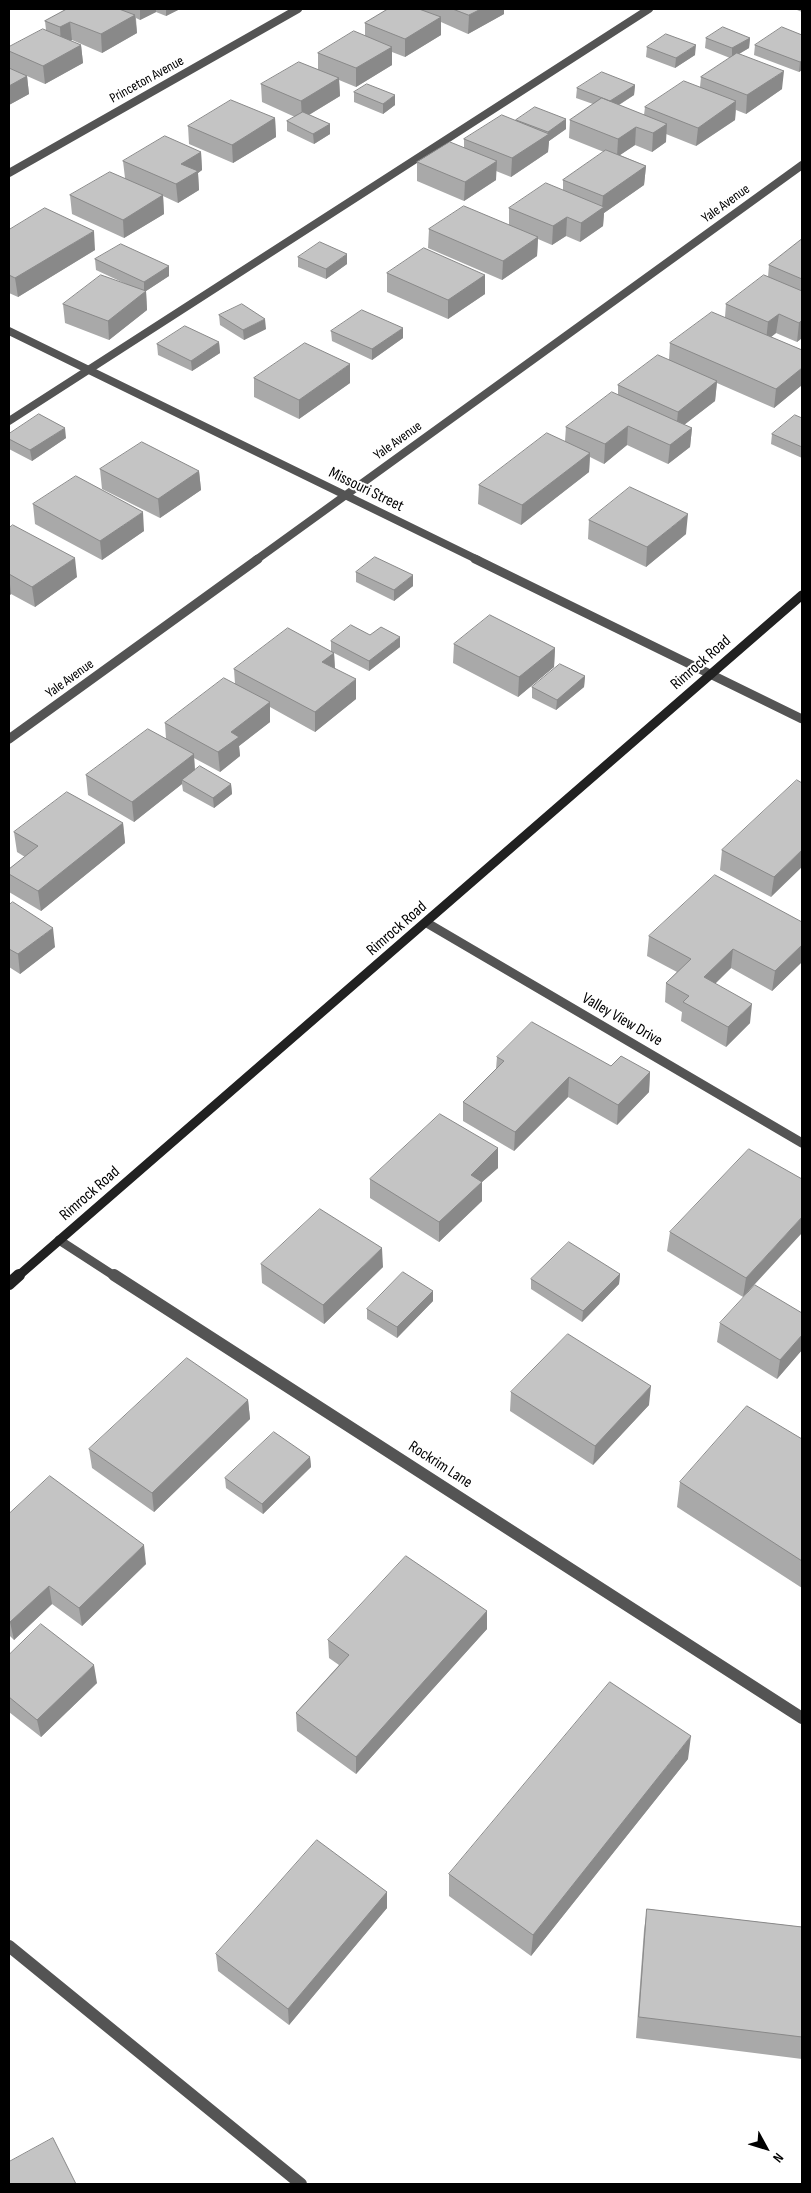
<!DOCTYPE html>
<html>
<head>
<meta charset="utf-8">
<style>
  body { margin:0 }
  #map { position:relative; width:811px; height:2193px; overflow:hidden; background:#fff; font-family:"Sofia Sans Condensed",sans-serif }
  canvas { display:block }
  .frame { position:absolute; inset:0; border:10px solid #000; pointer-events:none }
  .north { position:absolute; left:741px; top:2123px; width:50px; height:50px; -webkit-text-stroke:4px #fff; paint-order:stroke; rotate:129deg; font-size:14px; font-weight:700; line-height:20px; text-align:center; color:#000 }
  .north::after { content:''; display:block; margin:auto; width:18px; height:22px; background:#000; clip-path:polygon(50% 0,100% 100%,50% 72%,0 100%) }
</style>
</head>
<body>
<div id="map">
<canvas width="811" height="2193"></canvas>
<div class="frame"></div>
<div class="north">N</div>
</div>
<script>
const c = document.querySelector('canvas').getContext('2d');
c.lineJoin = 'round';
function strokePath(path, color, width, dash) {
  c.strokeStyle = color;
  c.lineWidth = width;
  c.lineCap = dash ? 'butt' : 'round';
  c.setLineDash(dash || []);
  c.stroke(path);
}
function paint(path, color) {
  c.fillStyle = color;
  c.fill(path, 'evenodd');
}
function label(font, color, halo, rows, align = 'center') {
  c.font = font + ' "Sofia Sans Condensed",sans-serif';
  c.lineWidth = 4;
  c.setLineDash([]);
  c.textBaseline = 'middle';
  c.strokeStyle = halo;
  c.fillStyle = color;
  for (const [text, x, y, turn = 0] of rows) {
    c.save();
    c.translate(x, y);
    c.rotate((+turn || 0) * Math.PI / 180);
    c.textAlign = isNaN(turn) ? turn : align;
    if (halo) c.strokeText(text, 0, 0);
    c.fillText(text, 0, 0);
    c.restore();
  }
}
const lane = new Path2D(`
  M9 421 649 9`);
const streetFar2 = new Path2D(`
  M9 173 298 9
  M9 331 478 560
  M256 560 802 165`);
const streetFar1 = new Path2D(`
  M475 559 802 719
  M9 739 258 559
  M427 923 802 1143
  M59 1240 116 1277`);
const street = new Path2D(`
  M114 1275 802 1718
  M9 1946 301 2184`);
const secondaryFar1 = new Path2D(`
  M17 1277 802 595`);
const secondary = new Path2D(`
  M9 1284 19 1275`);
const wall = new Path2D(`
  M67 9H180L166 16 156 12 140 20 136 18 137 33 102 53 72 40 70 41 81 45 83 63 45 84 27 76 29 94 9 105V47L46 30 45 21Z
  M388 9H504V14L468 34 441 22V35L405 57 392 52V65L356 87 339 80 340 96 309 115 330 124V134L314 144 287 131V121L295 117 262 102 261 84 318 69V53L365 36V23Z
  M797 9H802V12L797 10Z
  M802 35V70L799 72 754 55 755 45Z
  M706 38H750L749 48 739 54 782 89 746 114 736 110 735 120 696 146 666 134V142L652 152 635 145 620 155 646 166 644 185 604 213 603 226 580 242 566 236 552 245 538 239 537 256 502 280 428 248 429 229 509 225V208L563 190V180L604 152 569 138 570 120 593 104 576 98 577 88 635 85 634 95 619 105 644 115 645 107 700 87 701 77 730 58 705 48Z
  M647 47 695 55 675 68 646 57Z
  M354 92 395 105 383 114 354 102Z
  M275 118 276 137 233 163 189 144 188 126Z
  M566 119V129L549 141 548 152 511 177 496 171V180L464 201 417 181V162L464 148V139L516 120Z
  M201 152 202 170 198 173 199 190 178 203 163 196 164 214 124 238 72 214 70 195 125 178 123 161Z
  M9 230 95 250 18 297 9 293Z
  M802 239V338L797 342 776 333 771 337 802 350V385L774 408 717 383 715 401 684 425 692 428 690 447 668 464 627 445 604 464 590 457 589 472 521 525 478 504 479 485 565 441 566 427 618 395V385L669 360 670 343 725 317 726 304 768 277 769 265Z
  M298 257 347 264 326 279 298 267Z
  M95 259 169 266V276L146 291 147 310 109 340 65 323 63 304 126 284 96 270Z
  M387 273 485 275V294L448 319 387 292Z
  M219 315 266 329 244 340 220 325Z
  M331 331 403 338 372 360 332 341Z
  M219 342 220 353 192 371 158 355 157 344Z
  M254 378 350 383 299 419 254 397Z
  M802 418V458L771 444 772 434Z
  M9 434 66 438 32 461 9 449Z
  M100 469 199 471 201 490 160 518 102 489Z
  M33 504 144 531 102 560 35 524Z
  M589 520 686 534 646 567 588 539Z
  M9 528 77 577 35 607 11 594 9 596Z
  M356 572 413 586 394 601 356 582Z
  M370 635 400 647 369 671 334 653 335 668 356 699 315 732 270 707V722L239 746 240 756 220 772 194 758 195 770 231 784 232 794 214 808 183 791 182 784 134 822 88 795 86 775 166 739 165 723 235 684 234 669 331 651V641Z
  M454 644 555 648 554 667 518 697 453 663Z
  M585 676 584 687 556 710 532 698V687Z
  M802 783 771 897 720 870 722 850Z
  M123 823 125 843 41 911 9 892V869L25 857 17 852 14 832Z
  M9 905 55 947 20 974 9 967Z
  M802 922V962L772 991 731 968 715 983 750 1023 726 1047 681 1021 682 1012 665 1002 666 983 677 972 647 956 649 936Z
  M497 1057 611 1066 650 1072 649 1092 617 1125 568 1097 514 1151 463 1121V1102L496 1069Z
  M498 1148V1168L482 1182V1201L439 1242 370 1198V1179Z
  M802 1179 743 1297 667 1251 670 1232Z
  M261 1264 383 1267 324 1324 262 1283Z
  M620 1274 619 1284 582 1322 531 1289V1279Z
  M433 1291V1301L397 1338 367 1319V1309Z
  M802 1313V1350L777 1379 717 1342 720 1323Z
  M511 1392 649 1405 593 1465 510 1411Z
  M248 1400 250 1419 154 1512 92 1468 89 1449Z
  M802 1439V1588L677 1507 680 1482Z
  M310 1457 311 1467 263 1514 226 1488 225 1478Z
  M9 1514 146 1564 82 1626 52 1604 14 1640 9 1635Z
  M487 1611V1629L356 1774 297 1731 296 1713 339 1665 329 1658 328 1640Z
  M9 1655 97 1683 41 1737 9 1712Z
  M688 1759 531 1956 449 1896V1874Z
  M387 1892V1908L289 2025 218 1971 216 1954Z
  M647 1909 802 1927V2059L636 2038 644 1930Z`);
const shadedWall = new Path2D(`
  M140 9H156V12L140 20Z
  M166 9H180L166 16Z
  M481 9H504V14L468 34 469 15Z
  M135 15 137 33 102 53 101 34Z
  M441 17V35L405 57V39Z
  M70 22 72 40 61 46 60 27Z
  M750 38 749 48 732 58V48Z
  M81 45 83 63 45 84 43 66Z
  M696 45 695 55 675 68 676 58Z
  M392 47V65L356 87V68Z
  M802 61V70L799 72 800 62Z
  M784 71 782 89 746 114 747 95Z
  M27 76 29 94 9 105V86Z
  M339 78 340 96 302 119 301 101Z
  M635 85 634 95 609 111 610 101Z
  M395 95V105L383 114V104Z
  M736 101 735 120 696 146 698 128Z
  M275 118 276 137 233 163 232 145Z
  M566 119V129L549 141 548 152 511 177 512 158 548 134V132Z
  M330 124V134L314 144 313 134Z
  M667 124 666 142 652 152 653 133Z
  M636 127 635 145 617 157 618 139Z
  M201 152 202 170 198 173 199 190 178 203 176 184 181 164Z
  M497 161 496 180 464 201 465 182Z
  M646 166 644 185 604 213 603 226 580 242 581 223 602 208 603 196Z
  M163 195 164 214 124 238 123 220Z
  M567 217 566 236 552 245 553 226Z
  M94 231 95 250 18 297 15 278Z
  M538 237 537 256 502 280 503 261Z
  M347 254V264L326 279V269Z
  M169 266V276L146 291 147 310 109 340 108 321 144 292V282Z
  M485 275V294L448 319V300Z
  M779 314 776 333 766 341 768 322Z
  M265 319 266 329 244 340 243 330Z
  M802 320V338L797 342 799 323Z
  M403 328V338L372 360V349Z
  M219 342 220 353 192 371 191 361Z
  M350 364V383L299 419V400Z
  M802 368V385L774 408 776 389Z
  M717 381 715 401 676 431 678 412Z
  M628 426 627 445 604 464 605 444Z
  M65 428 66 438 32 461 30 450Z
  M692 428 690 447 668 464 670 445Z
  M590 453 589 472 521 525 522 505Z
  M199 471 201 490 160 518 158 499Z
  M143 512 144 531 102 560 100 541Z
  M688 514 686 534 646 567 647 547Z
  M75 558 77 577 35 607 32 587Z
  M9 575 11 594 9 596Z
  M413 575V586L394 601V590Z
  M400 637V647L369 671V661Z
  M555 648 554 667 518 697 519 677Z
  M334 653 335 672 322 662Z
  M585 676 584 687 556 710 557 700Z
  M356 679V699L315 732V712Z
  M270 702V722L239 746 240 756 220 772 218 752 231 732Z
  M194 754 195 774 182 780V784L134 822 132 802Z
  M231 784 232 794 214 808 213 798Z
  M123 823 125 843 41 911 38 891Z
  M802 850V867L771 897 774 877Z
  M53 928 55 947 20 974 18 954Z
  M802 945V962L772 991 775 971Z
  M733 949 731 968 702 997 704 977Z
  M752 1004 750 1023 726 1047 728 1027Z
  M650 1072 649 1092 617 1125 618 1105Z
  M569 1077 568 1097 514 1151 515 1132Z
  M498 1148V1168L482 1182V1201L439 1242V1222L471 1175Z
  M802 1217V1233L743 1297 746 1278Z
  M382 1248 383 1267 324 1324 323 1305Z
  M620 1274 619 1284 582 1322 583 1311Z
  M433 1291V1301L397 1338V1327Z
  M802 1335V1350L777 1379 780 1360Z
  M651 1386 649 1405 593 1465 595 1446Z
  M248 1400 250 1419 154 1512 152 1493Z
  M310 1457 311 1467 263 1514 262 1504Z
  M144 1545 146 1564 82 1626 79 1608Z
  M49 1586 52 1604 14 1640 10 1622Z
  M487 1611V1629L356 1774V1757Z
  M94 1665 97 1683 41 1737 37 1720Z
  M691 1736 688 1759 531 1956 533 1935Z
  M387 1892V1908L289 2025 288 2009Z`);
const building = new Path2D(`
  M67 9H119L135 15 101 34 70 22 60 27 45 21Z
  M388 9H419L441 17 405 39 365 23Z
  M453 9H481L469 15Z
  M723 27 750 38 732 48 706 38Z
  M782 27 802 35V61L800 62 755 45Z
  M43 29 81 45 43 66 9 51V47Z
  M354 31 392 47 356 68 318 53Z
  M666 34 696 45 676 58 647 47Z
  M737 53 784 71 747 95 701 77Z
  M299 62 339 78 301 101 261 84Z
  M9 68 27 76 9 86Z
  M602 72 635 85 610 101 577 88Z
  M684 81 736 101 698 128 645 107Z
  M367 84 395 95 383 104 354 92Z
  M602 98 667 124 653 133 636 127 618 139 570 120Z
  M231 100 275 118 232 145 188 126Z
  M535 107 566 119 548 132 516 120Z
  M303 112 330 124 313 134 287 121Z
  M502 115 549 134 512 158 464 139Z
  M165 136 201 152 181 164 198 171 176 184 123 161Z
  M450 142 497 161 465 182 417 162Z
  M606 150 646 166 603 196 563 180Z
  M110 172 163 195 123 220 70 195Z
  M546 183 604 207 581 223 567 217 553 226 509 208Z
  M464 206 538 237 503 261 429 229Z
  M45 208 94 231 15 278 9 275V230Z
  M802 239V279L769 265Z
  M320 242 347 254 326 269 298 257Z
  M121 244 169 266 144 282 95 259Z
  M424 248 485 275 448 300 387 273Z
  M101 275 146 291 108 321 63 304Z
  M764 275 802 291V320L799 323 779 314 768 322 726 304Z
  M242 304 265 319 243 330 219 315Z
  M362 310 403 328 372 349 331 331Z
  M712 312 802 350V368L776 389 670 343Z
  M185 326 219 342 191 361 157 344Z
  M305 343 350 364 299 400 254 378Z
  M658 355 717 381 678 412 618 385Z
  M612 392 692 428 670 445 628 426 605 444 566 427Z
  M39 414 65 428 30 450 9 439V434Z
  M795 415 802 418V447L772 434Z
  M547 433 590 453 522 505 479 485Z
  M142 442 199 471 158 499 100 469Z
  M76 476 143 512 100 541 33 504Z
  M630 487 688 514 647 547 589 520Z
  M13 525 75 558 32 587 9 574V528Z
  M375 557 413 575 394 590 356 572Z
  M490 615 555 648 519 677 454 644Z
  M351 625 370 635 381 627 400 637 369 661 331 641Z
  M288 628 334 653 322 662 356 679 315 712 234 669Z
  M560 664 585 676 557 700 532 687Z
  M224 678 270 702 231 732 239 737 218 752 165 723Z
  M148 729 194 754 132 802 86 775Z
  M200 766 231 784 213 798 182 780Z
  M797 780 802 783V850L774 877 722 850Z
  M67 792 123 823 38 891 9 874V869L38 846 14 832Z
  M715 875 802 922V945L775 971 733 949 704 977 752 1004 728 1027 683 1002 689 996 666 983 691 959 649 936Z
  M13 902 53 928 18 954 9 949V905Z
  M532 1022 611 1066 621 1056 650 1072 618 1105 569 1077 515 1132 463 1102 504 1061 497 1057Z
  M440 1114 498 1148 471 1175 482 1182 439 1222 370 1179Z
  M749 1149 802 1179V1217L746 1278 670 1232Z
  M320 1209 382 1248 323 1305 261 1264Z
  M569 1242 620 1274 583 1311 531 1279Z
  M403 1272 433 1291 397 1327 367 1309Z
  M755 1285 802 1313V1335L780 1360 720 1323Z
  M568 1334 651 1386 595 1446 511 1392Z
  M187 1358 248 1400 152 1493 89 1449Z
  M747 1406 802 1439V1561L680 1482Z
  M274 1432 310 1457 262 1504 225 1478Z
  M50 1476 144 1545 79 1608 49 1586 10 1622 9 1620V1514Z
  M406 1556 487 1611 356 1757 296 1713 349 1655 328 1640Z
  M41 1624 94 1665 37 1720 9 1697V1655Z
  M610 1682 691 1736 533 1935 449 1874Z
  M317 1840 387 1892 288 2009 216 1954Z
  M647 1909 802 1927V2037L639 2017Z
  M53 2138 76 2184H9V2162Z`);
const farStreetnames = [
  ["Princeton Avenue",147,80,-29],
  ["Yale Avenue",726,204,-36],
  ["Yale Avenue",398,441,-36],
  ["Yale Avenue",70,679,-36]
];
const streetNames = [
  ["Missouri Street",366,490,26],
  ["Rimrock Road",701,663,-41],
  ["Rimrock Road",397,929,-41],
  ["Valley View Drive",622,1020,30],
  ["Rimrock Road",90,1194,-41],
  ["Rockrim Lane",440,1465,33]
];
strokePath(lane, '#545454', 8);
strokePath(streetFar2, '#545454', 8);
strokePath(streetFar1, '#545454', 9);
strokePath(street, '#545454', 12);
strokePath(secondaryFar1, '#212121', 9);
strokePath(secondary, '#212121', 12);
paint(wall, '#a9a9a9');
paint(shadedWall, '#898989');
paint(building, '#c4c4c4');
strokePath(building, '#898989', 1);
label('14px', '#000', '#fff', farStreetnames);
label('16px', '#000', '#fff', streetNames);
</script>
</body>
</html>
